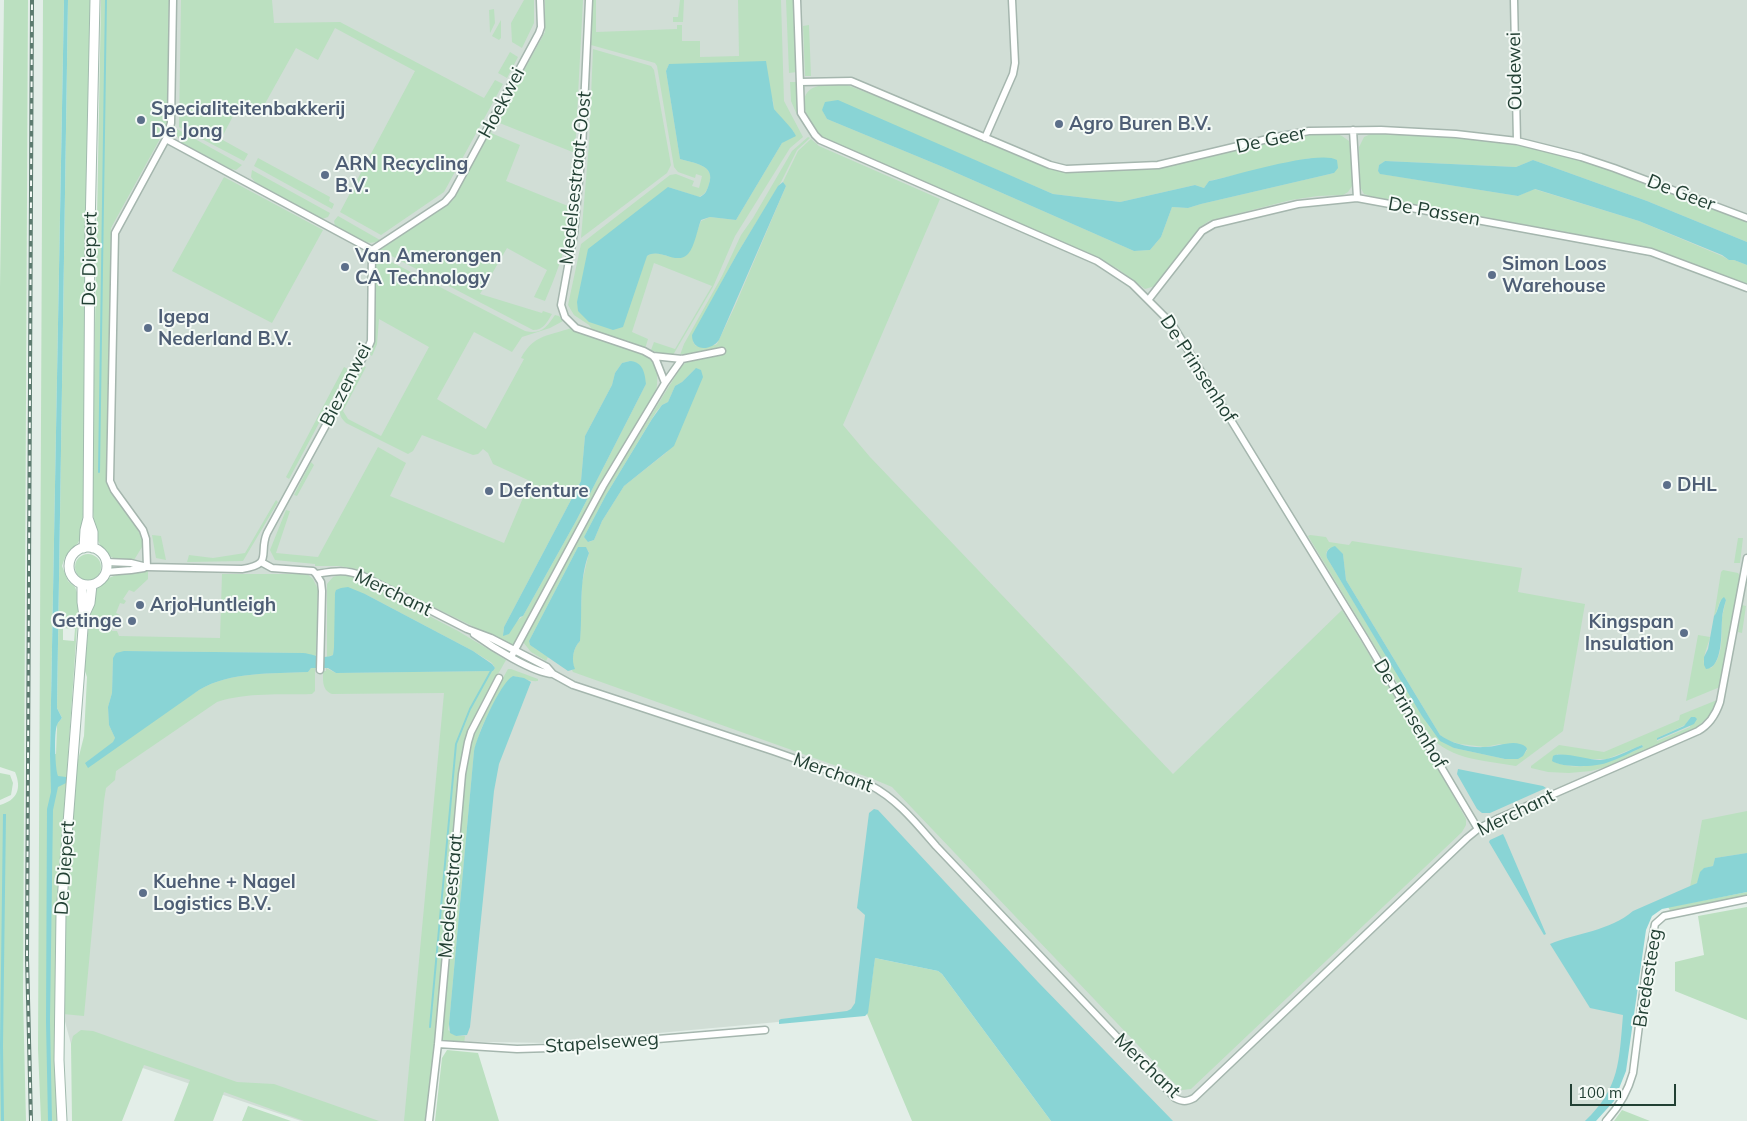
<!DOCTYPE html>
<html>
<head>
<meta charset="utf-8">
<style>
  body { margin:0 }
  #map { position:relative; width:1747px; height:1121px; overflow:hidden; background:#e3eee8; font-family:Mulish,sans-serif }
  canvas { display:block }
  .scale { position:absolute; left:1570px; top:1084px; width:106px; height:22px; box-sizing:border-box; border:2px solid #224034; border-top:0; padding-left:6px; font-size:15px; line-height:18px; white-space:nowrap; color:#224034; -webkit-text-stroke:4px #f4faf6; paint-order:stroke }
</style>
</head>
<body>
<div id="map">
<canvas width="1747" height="1121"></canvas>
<div class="scale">100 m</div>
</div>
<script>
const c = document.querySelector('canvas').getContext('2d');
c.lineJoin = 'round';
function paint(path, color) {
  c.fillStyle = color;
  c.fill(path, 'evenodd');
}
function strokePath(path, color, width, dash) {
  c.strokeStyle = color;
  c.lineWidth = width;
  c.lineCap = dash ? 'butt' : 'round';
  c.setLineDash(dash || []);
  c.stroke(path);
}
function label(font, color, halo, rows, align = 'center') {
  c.font = font + ' Mulish,sans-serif';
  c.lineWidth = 4;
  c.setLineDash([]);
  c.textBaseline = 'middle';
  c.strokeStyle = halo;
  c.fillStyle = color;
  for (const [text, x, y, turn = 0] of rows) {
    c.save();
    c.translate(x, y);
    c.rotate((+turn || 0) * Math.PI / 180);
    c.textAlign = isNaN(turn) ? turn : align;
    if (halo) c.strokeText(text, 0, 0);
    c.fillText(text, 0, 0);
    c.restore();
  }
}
const built = new Path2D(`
  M110 0H1747V884L1645 912 1621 1071 1593 1121H1145L911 870 854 1015 550 1043 428 1041 420 1121H301L71 1044 63 1014 93 676 118 595 130 576 128 557 99 472Z`);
const green = new Path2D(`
  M4 0H28L23 996 26 1121H0V805C17 800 22 789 15 772L0 767V287Z
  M43 0H64L50 754H56L57 724 62 718 57 708 68 0H91L83 514 82 534 78 543 65 557 62 566 68 581 75 587 79 598 57 914 55 1048 58 1121H41L38 1049ZM63 628 75 629 74 641 63 640Z
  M101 0H169L167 126 111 228 107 485 137 528 142 539V547L134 560C127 560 118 561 111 557 90 544 94 508 92 487Z
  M181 0H272L274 23 340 22 484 98 495 80 503 84 444 192 381 235 340 212 415 71 335 28 318 60 296 48 262 109 242 99 221 139 248 154 244 161 179 127Z
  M524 0H534V23L522 48 512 42 511 23Z
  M545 0H583L575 153 497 122 491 133 520 145 506 181 568 206C572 236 557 273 545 301L534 297 547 270 507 248 480 294 542 313 543 311 552 314C547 322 544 330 533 330L380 250 453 200 545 32Z
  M592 0H596V32L677 29V25H682V41H700V57L739 56 738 0H781L784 101 803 137 790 148 735 236 713 287 673 355 659 353 651 350 654 342 675 349 712 286 654 263 632 332 648 339 645 349 593 331 589 325 574 315 568 305 581 244 670 175 676 174 694 181 692 186 699 188 702 176 696 174 695 178 678 172 674 167 657 66 655 63 591 45ZM669 64 773 100C773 101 774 108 774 109 775 111 792 131 794 132L782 143 736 220 710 217 701 221 689 252C684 254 677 258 672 257 662 256 657 250 647 256L668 187 699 197C705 194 707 191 709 184 716 165 694 163 680 159L666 71Z
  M680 0H684L683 22H673V17H678Z
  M786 0H794L797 72 789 73Z
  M494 9 495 23 490 33 489 10Z
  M501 20V38L499 40 492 36Z
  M809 25 811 76H805L803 26Z
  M593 49 651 66 654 70 671 165 667 173 581 238 589 144Z
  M510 52 518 57 507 78 498 73Z
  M790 82H797V115L791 101Z
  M847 85 881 98 1020 157 1062 172 1158 169 1262 144 1310 135 1337 134 1342 136 1349 141 1351 148 1352 186 1348 192 1343 195 1318 196 1291 200 1209 221 1200 227 1155 286 1145 289 1118 269 1089 253 826 140C814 131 793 101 811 89 820 83 837 85 847 85ZM822 109 951 150 1053 194 1120 202 1195 185 1204 188 1209 181 1310 158 1334 173 1201 204 1188 208 1172 207 1161 237 1150 250 1134 251 943 167 827 119Z
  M177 129 242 165 236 170 231 169 182 143 177 136Z
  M1373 133C1428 136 1482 138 1536 149 1608 164 1678 196 1747 222V242L1647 201 1533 160 1516 167 1385 161 1379 165 1378 171 1381 174 1518 196 1534 189 1639 221 1722 256 1729 260H1734L1747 265V284L1652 248 1370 196 1364 194 1360 187 1359 147 1364 137Z
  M808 137 810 138 797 150 781 182 737 254 693 335V342L696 346 715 345 717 344 735 306 786 186 783 182 798 151 811 139 819 146 940 199 843 425 870 457 1173 774 1342 610 1432 757 1466 819V825L1462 832 1191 1089 1182 1090 1176 1085 892 787 873 779 573 672 572 670 574 668C571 660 573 648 580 641L582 583 589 552 586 548 578 547 529 641 530 645 548 657 546 661 531 652 523 642 604 491 681 367 687 361 722 354 721 349 680 355 684 344 722 276 741 235 753 218 792 151ZM695 369 667 452 624 486 602 521 594 540 589 542 584 537 606 495 656 412 662 405 668 402 675 386 682 382Z
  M258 158 330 197 329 201 334 204 332 209 254 166Z
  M252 170 330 213 328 217 322 219 255 182 251 177Z
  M224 177 323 230 272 323 172 271Z
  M338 216 380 240C366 249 347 233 335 226L334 221Z
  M378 255 525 331C541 335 547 327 555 315L559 316 563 321 550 328 522 337 512 352 474 332 437 399 486 429 524 359 521 358C534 334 549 336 571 328L577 332C591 337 642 350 650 359 659 367 658 381 656 392L580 523 513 646 356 569 339 566H315V564L275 560 270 550 286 510 290 511 276 553 318 557 378 447 406 463 390 496 504 543 530 481 493 464 488 453 483 449 478 454 473 455 422 435 413 451 408 454 346 423C341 418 339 415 340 408L363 366 366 367 343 411 348 419 381 436 429 347 379 319 377 344 372 356 369 354 373 346 376 259ZM630 361 646 384 576 521 523 616 503 633 504 627 581 481 585 436 612 385 615 373 622 363Z
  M344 367 348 369 289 479 286 477Z
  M311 462 314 465 297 496 294 495Z
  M276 500 278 502 243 561 187 562 189 555 213 558 245 553Z
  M152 535 161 536 166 560 156 558Z
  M1310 535 1326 537 1329 542 1349 545 1352 541 1522 568 1518 592 1585 604 1563 731 1516 766C1483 760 1444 760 1425 729L1308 536ZM1329 548 1343 554 1346 580 1440 735 1449 741 1460 744 1485 747 1500 744 1527 750 1525 753 1505 759 1454 748 1431 729 1327 558 1326 553Z
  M1738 538H1743L1740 563H1734Z
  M75 567a13 13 0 1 1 26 0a13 13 0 1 1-26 0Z
  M1723 570 1738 573 1740 576 1720 687 1686 701 1698 635 1710 637C1708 646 1703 655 1704 665L1711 668C1724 657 1721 634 1722 618 1723 611 1725 605 1726 599L1720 601 1716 613 1714 616 1721 572Z
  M148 571V579L134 592 129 590 123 599 126 601 124 604 120 603 116 613 120 615 118 620H113L112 631H117L119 636 220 638 222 574H307L313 579 318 589 316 654 315 657 303 653 125 651 113 658 112 693 108 707 109 725 115 738 114 742 85 763 199 690C231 671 272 674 308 672L311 668H315V691L312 694C281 695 247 692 217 702L116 771 115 780 106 788 104 801 84 1016 63 1014 66 910 76 768 84 736 87 677 84 668 92 599C103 571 122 574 148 571Z
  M343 574 354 577 458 631 506 660C492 685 475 710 466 738 462 750 461 764 459 777L435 1039 426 1121H404L444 693 332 694C322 690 323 681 323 671H326V668L336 673 493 671 495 668 492 663 473 651 365 594 334 647 333 655 327 657V584L333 577Z
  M1742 605 1746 606 1742 633 1738 632Z
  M508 669H511L538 679V681C529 682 521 677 513 676L500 692 490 710 481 729 474 751 449 1024 448 1030 456 1036H465L464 1044 444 1041 441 1039 468 753 481 717Z
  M1717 700 1711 714 1696 728 1609 766 1591 771 1569 773 1548 772 1531 768V766L1559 745 1604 752 1679 720 1680 715ZM1691 717 1690 727 1657 741V738L1685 725ZM1642 745 1643 747C1615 759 1584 774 1554 762L1557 754 1586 759H1607Z
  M0 773 10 775 13 783 11 795 0 800Z
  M1747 811V853L1715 858 1713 866 1705 868 1698 882 1690 887 1702 820Z
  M1747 892V897L1671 912 1668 907Z
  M1747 907V1020L1675 991V962L1704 955 1698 916Z
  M875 958 938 971 942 974 1051 1121H912L867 1014Z
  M81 1030 93 1031 237 1082 274 1084 379 1121H304L224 1092 213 1121H174L190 1080 144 1065 122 1121H72L71 1044 73 1036Z
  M447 1050 478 1053 499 1121H435L442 1058Z
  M248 1106 291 1121H242Z
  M1622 1110 1650 1121H1614Z`);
const water = new Path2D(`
  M64 0H68L57 708 62 718C61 719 57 724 57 725 54 732 55 769 58 776L66 777V783L58 787 53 810 50 1021 52 1121H48L46 1022 47 809 51 792 50 754Z
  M766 61 774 109C781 118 791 126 796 136L782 143 736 220 710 217 701 220C697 230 695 246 688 254 676 266 660 247 647 256L623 327 613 330 589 322 578 311 577 302 588 249 668 187 700 197C706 194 707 190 709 184 716 165 694 163 680 159L666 71 669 64Z
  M838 100 1053 194 1120 202 1195 185 1204 188 1209 181C1233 176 1320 149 1337 160L1338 168 1334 173 1317 177 1201 204 1188 208 1172 207 1161 237 1150 250 1134 251 943 167 827 119 822 110 825 102Z
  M1533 160 1647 201 1747 242V265L1734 260H1729L1722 255 1639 221 1535 189 1518 196 1380 174 1378 171 1379 165 1385 161 1516 167Z
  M783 182 786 186 719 340C711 351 692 352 692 335L737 254 778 186Z
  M630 361C643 362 645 373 646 384L576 521 523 616 520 617 509 634 503 636 504 627 581 481 585 436 612 385 615 373 622 363Z
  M696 368 701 370 703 377 674 446 624 486 602 521 594 540 588 542 584 537 606 495 652 419 662 405 668 402 675 386 682 382Z
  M1335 546 1343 554 1346 580 1440 735C1452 744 1470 748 1485 747 1498 747 1515 738 1526 747L1527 749 1523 756 1518 759H1505L1454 748 1440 741 1422 716 1327 558C1325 551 1329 548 1335 546Z
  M578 547H586L589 553C578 582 583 612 580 641 573 648 571 660 575 669L568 671 530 645 529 641Z
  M348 587 365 594 473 651 492 664 495 668 493 671 336 673 328 668H311L308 672C272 674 231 671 199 690L88 768 85 763 113 742 115 738 109 725 108 707 112 693 113 658 116 653 124 651 303 653C314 654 322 660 333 655L334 647 335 593 336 590 341 588Z
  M1724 597 1726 600C1724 607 1722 613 1722 620 1721 632 1723 668 1706 669L1704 665V657L1708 649 1714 616C1719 611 1718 601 1724 597Z
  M513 676 524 678 531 682 499 764 494 791 470 1027 467 1035 456 1036 450 1033 449 1024 474 751C477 736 500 683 513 676Z
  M1691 717H1695L1697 719 1694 724 1657 740V738L1684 726Z
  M1642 745 1643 747C1631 752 1619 759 1606 763 1595 767 1562 768 1552 761L1553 756C1561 751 1589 760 1600 760 1614 759 1629 750 1642 745Z
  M1458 769 1543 786 1546 788 1490 813H1482L1477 809 1457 774Z
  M874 809 878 810 1038 982 1173 1121H1051L942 974 938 971 875 958 868 1013 865 1016 779 1024V1020L781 1019 847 1011 851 1009 855 1003 865 915 857 908 869 813Z
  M3 814H6L3 1046 4 1121H1L0 1045Z
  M1503 834 1505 838 1546 934 1544 935 1489 842 1490 840Z
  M1747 853V892L1662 909 1652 916 1646 930 1626 1071 1614 1101 1596 1121H1585C1620 1088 1619 1061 1623 1015L1590 1008 1550 944C1576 933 1610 931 1633 911L1697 883 1700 872 1704 868 1713 866 1715 858Z`);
const stream = new Path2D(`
  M99 472 106 0
  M430 1027 456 744 470 709 491 671`);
const minor = new Path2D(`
  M589 0 582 149 574 233 561 305 565 317 576 328 644 351 653 356 656 360 665 383
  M797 0 801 113 815 135 820 140 1097 261 1132 284 1172 324 1364 637 1478 829
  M1514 0 1517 141
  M800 82 851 81 1050 165 1066 169 1158 165 1276 137 1309 131 1381 130 1456 134 1517 141 1581 157 1614 168 1747 218
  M1353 130 1357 198
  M985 138 1013 74 1015 63 1012 0
  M166 139 171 123 173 0
  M372 250 445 202 452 194 539 33 541 27 540 0
  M1149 299 1202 231 1214 224 1298 204 1357 198 1651 252 1747 288
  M653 356 682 359 722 351
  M106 562 131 563 147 567 242 569C274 564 258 554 267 533L368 348 371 341 372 250
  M261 562 272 568 313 571 316 574C335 571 345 569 363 576L467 629 491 638 547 667 553 674 573 685 773 751 870 785C897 799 916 823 936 846L1175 1098C1183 1102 1186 1102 1194 1098L1467 838 1478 829 1499 818 1698 731C1709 725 1716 714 1720 702L1747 558
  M147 567 146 539 143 530 114 490 110 481 115 233 166 139 372 250
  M106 572 131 570 144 568
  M316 574 321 582 322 591 320 670
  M474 634C492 647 533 673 553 674
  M511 657 603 486 665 383 682 359
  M438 1044 517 1049 550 1048 765 1030
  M429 1121 438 1044 462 774 468 742 471 732 499 678
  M1606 1121C1619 1107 1628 1091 1633 1073L1646 970 1655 924 1664 916 1747 899`);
const secondary = new Path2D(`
  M88 518 93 532V548
  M69 566a19 19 0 1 1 38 0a19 19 0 1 1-38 0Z
  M84 548 85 530 88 518 90 230 95 0
  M84 616 90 603 92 585
  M62 1121 59 1060 61 914 84 616 82 602V585`);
const rail = new Path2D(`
  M31 1121 27 957 32 0`);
const markers = [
  [141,120,5,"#5c6f8a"],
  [1059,124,5,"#5c6f8a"],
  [325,175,5,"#5c6f8a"],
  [345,267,5,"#5c6f8a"],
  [1492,275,5,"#5c6f8a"],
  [148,328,5,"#5c6f8a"],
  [1667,485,5,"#5c6f8a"],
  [489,491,5,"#5c6f8a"],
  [140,605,5,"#5c6f8a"],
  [132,621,5,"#5c6f8a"],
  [1684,633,5,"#5c6f8a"],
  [143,893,5,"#5c6f8a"]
];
const streetNames = [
  ["Oudewei",1515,71,-91],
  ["Hoekwei",502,103,-62],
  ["De Geer",1271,140,-12],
  ["Medelsestraat-Oost",576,178,-84],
  ["De Geer",1681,193,21],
  ["De Passen",1434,212,10],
  ["De Diepert",90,259,-89],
  ["De Prinsenhof",1198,369,57],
  ["Biezenwei",346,385,-63],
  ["Merchant",393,593,26],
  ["De Prinsenhof",1410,714,59],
  ["Merchant",833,773,20],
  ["Merchant",1516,813,-26],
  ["De Diepert",65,868,-86],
  ["Medelsestraat",451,896,-85],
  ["Bredesteeg",1648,978,-81],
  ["Stapelseweg",602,1043,-4],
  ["Merchant",1147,1066,44]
];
const serviceNames = [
  ["Specialiteitenbakkerij",151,109],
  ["De Jong",151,131],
  ["Agro Buren B.V.",1069,124],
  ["ARN Recycling",335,164],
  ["B.V.",335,186],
  ["Van Amerongen",355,256],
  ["CA Technology",355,278],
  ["Simon Loos",1502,264],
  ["Warehouse",1502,286],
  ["Igepa",158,317],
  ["Nederland B.V.",158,339],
  ["DHL",1677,485],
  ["Defenture",499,491],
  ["ArjoHuntleigh",150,605],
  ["Getinge",122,621,"right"],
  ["Kingspan",1674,622,"right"],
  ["Insulation",1674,644,"right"],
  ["Kuehne + Nagel",153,882],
  ["Logistics B.V.",153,904]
];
paint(built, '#d1ded6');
paint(green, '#bbe0c0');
paint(water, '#89d4d5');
strokePath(stream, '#89d4d5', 2);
strokePath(minor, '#a5b6ae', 9);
strokePath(secondary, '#a1baae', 11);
strokePath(minor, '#fff', 6);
strokePath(secondary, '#fff', 9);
strokePath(rail, '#5c7b6f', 4);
strokePath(rail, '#f4faf6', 2, [5.5]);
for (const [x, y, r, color] of markers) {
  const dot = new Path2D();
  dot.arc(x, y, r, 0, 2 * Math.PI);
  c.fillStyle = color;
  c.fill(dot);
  strokePath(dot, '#f4faf6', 2);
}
label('19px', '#224034', '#f4faf6', streetNames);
label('bold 19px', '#4e5e75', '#f4faf6', serviceNames, 'left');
</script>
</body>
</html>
